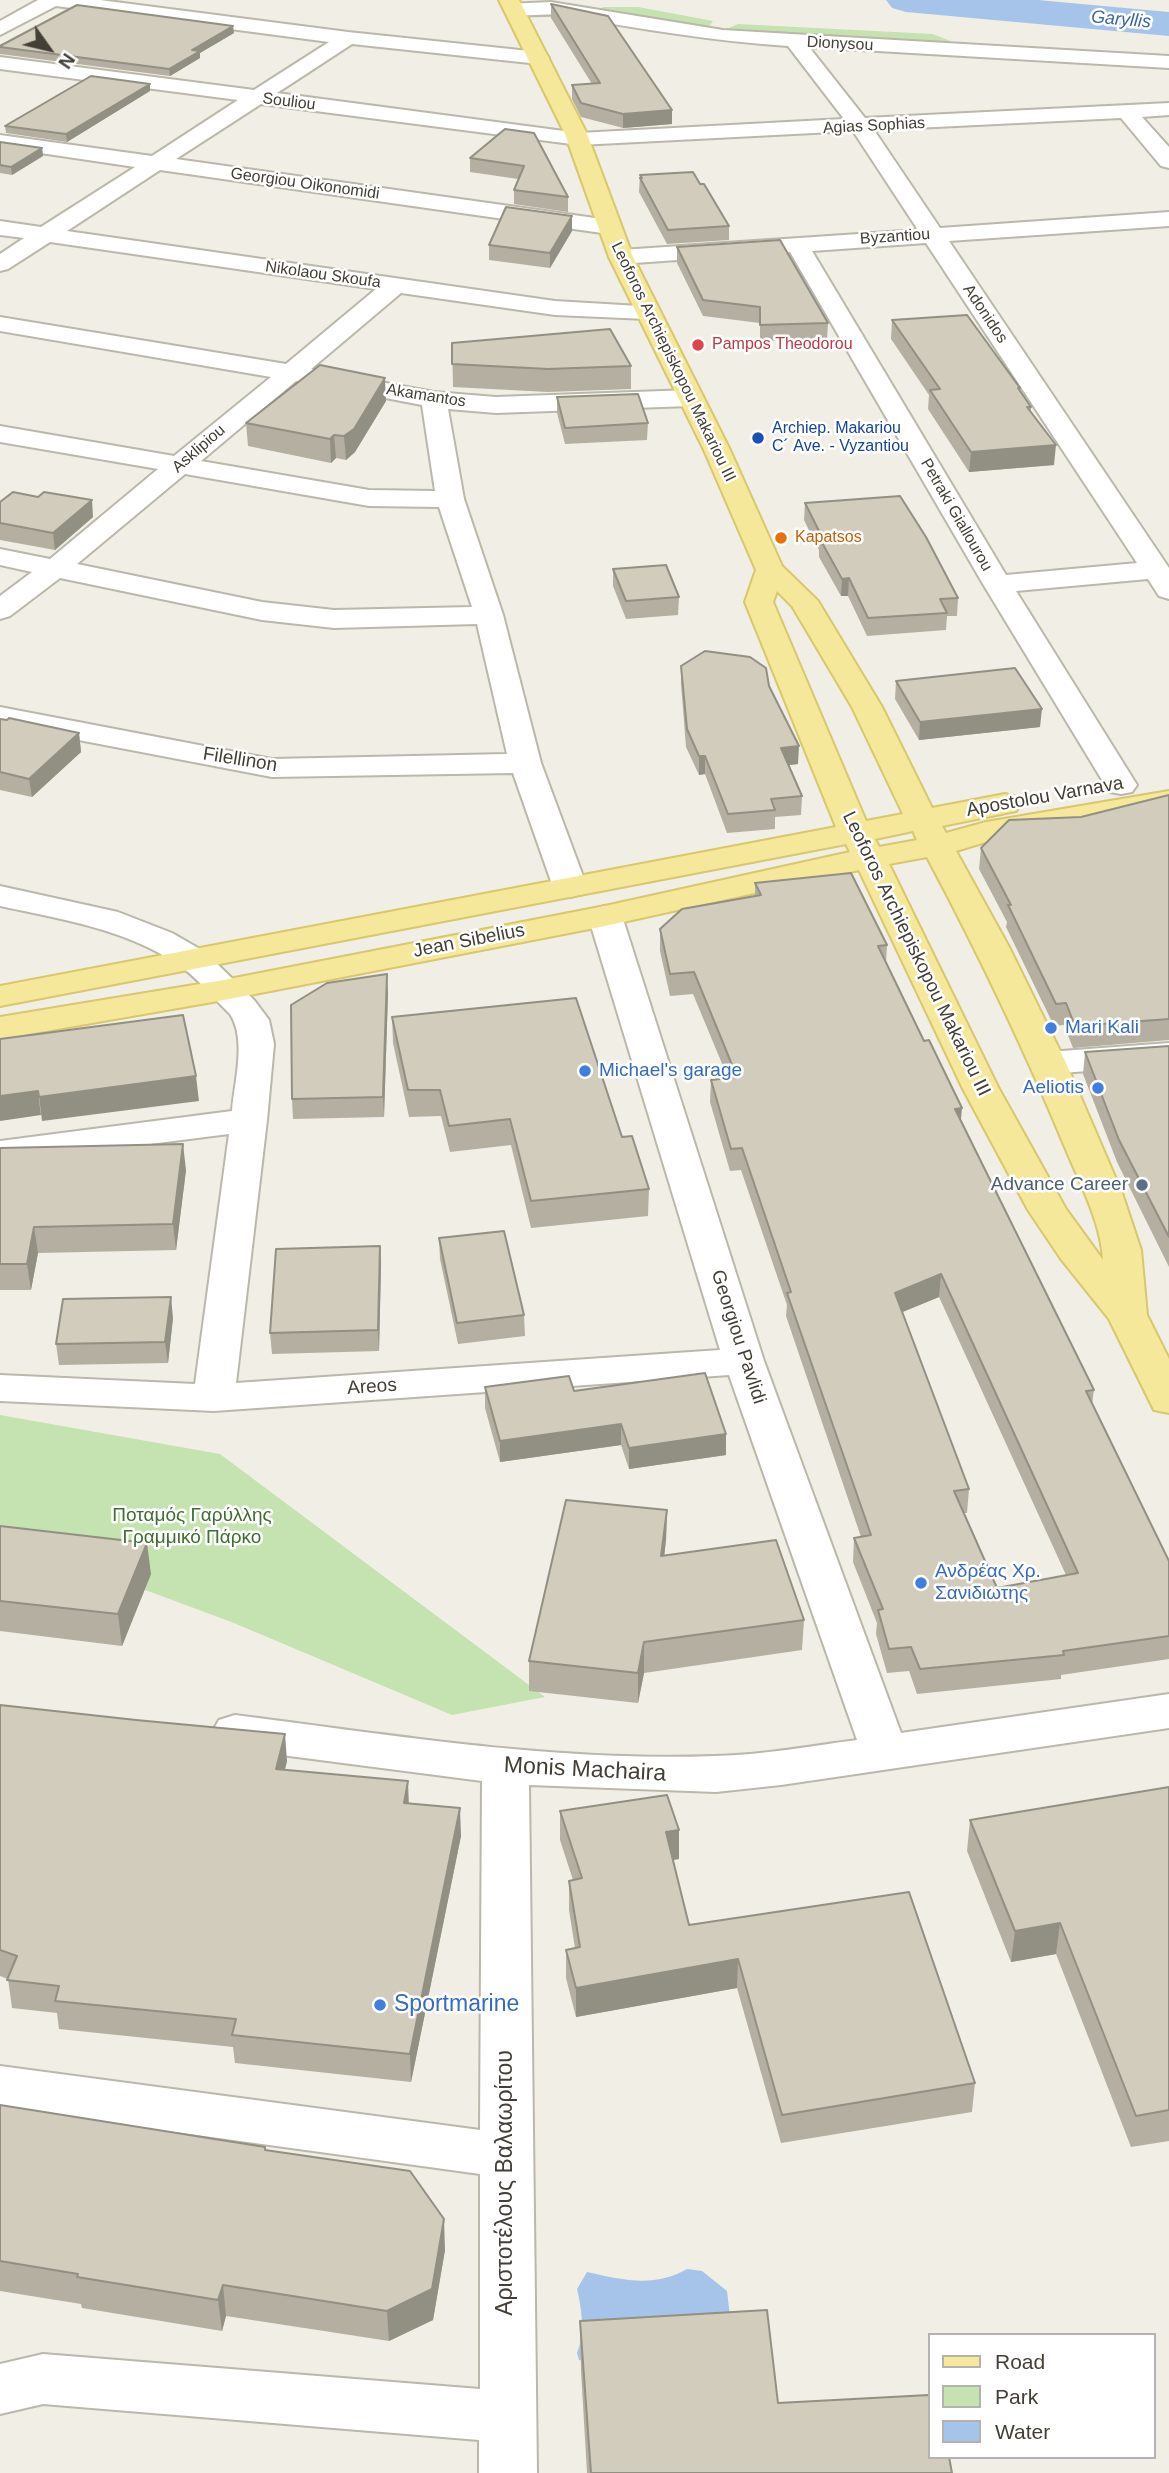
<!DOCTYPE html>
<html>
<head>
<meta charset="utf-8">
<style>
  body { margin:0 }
  #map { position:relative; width:1169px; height:2473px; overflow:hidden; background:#f1efe5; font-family:Helvetica,sans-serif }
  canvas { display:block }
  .legend { position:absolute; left:928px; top:2333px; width:228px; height:126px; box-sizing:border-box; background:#fff; border:2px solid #b4b2ae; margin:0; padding:9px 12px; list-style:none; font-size:21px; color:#433f35 }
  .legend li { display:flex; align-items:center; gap:14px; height:35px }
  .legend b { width:35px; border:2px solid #b4b2ae }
  .north { position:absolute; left:14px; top:14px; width:70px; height:70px; -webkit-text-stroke:5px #fff; paint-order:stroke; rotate:124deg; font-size:19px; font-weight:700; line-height:28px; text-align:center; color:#433f35 }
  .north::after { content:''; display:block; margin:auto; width:24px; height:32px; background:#433f35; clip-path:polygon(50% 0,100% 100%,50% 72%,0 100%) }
</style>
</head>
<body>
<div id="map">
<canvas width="1169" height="2473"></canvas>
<ul class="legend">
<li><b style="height:9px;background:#f5e89a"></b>Road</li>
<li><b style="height:19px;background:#c5e2b1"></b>Park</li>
<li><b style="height:19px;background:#a6c4e9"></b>Water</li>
</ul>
<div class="north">N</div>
</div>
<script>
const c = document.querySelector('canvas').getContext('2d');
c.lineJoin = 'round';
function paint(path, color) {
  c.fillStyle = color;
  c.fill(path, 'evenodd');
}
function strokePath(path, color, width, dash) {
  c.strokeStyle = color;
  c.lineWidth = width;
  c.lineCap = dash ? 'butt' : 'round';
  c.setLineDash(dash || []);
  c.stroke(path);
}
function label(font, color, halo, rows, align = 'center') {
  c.font = font + ' Helvetica,sans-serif';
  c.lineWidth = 5;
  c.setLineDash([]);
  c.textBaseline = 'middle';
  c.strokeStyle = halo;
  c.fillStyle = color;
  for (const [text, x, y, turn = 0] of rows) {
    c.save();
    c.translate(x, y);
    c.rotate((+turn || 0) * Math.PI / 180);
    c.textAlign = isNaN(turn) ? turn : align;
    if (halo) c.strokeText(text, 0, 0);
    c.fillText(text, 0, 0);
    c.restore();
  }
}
const green = new Path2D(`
  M603 7H638L713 21 710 25 701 29 594 13Z
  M738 24 933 34 960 45 721 31Z
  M0 1415 220 1454 545 1697 452 1715 234 1623 0 1536Z`);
const water = new Path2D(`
  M687 2269 702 2271 727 2291 730 2316 592 2362 579 2360 577 2353C585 2334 582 2310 577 2289L587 2272C623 2280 654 2288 687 2269Z`);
const river = new Path2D(`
  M886 0H1038L1169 12V36L906 12 892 8Z`);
const minor = new Path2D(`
  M38 0H100L348 32 539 52 546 54 549 58 546 62 539 64 352 44 277 93 579 133 844 119 788 46C711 41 636 28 560 15 545 13 512 20 503 8L506 4 551 2 723 30 1169 56V68L809 47 865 118 1169 103V115L1142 117 1169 147V168L1161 166 1121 118 874 130 940 228 1169 212V226L949 241 1169 568V599L1159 596 1148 579 1016 591 1137 785 1132 792 1121 794 1110 792 1105 785 983 584 790 252 621 264 613 262 609 257 613 252 621 250 918 230 853 131 579 145 261 104 176 159 609 220 617 222 620 227 617 232 609 234 160 170 67 231 555 301 656 307 659 312 656 317 647 319 555 315 401 293 311 369 434 392 496 397 690 390 699 393 703 398 699 403 690 406 496 413 448 409 464 499 503 615 541 763 587 887 582 894 570 897 558 894 553 887 513 773 272 777 0 725V707L272 759 507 754 477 624 334 628 262 620 60 578 10 616 0 619V596L32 572 0 565V549L50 559 158 469 0 442V426L174 456 271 377 0 331V317L286 364 376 289 50 242 8 269 0 271V254L24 238 0 235V221L41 227 135 167 0 147V135L152 156 238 100 0 69V57L254 90 329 42 56 6 0 35V21ZM926 243 1137 563 1006 575 812 251ZM296 381 422 405 435 491 369 490 201 461ZM185 474 369 506 439 507 472 607 334 610 262 602 77 564Z
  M0 886 118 912 172 933 205 952 254 1000 269 1020 274 1044 267 1120 236 1383 720 1350 588 916 593 909 605 906 617 909 622 916 764 1361 901 1733 1169 1694V1728L781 1785 716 1792 529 1785 537 2473H479V2440L43 2404 0 2414V2364L43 2354 480 2389V2174L0 2108V2066L480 2130 482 1781 235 1749 219 1744 212 1732 219 1720 235 1715C394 1735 554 1762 715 1756 763 1755 810 1746 857 1740L729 1375 214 1411 0 1401V1375L195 1384 229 1134 0 1163V1141L232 1111C234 1083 247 1040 230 1014 213 998 198 978 179 965 126 929 61 919 0 906Z
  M1169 1043V1065L1048 1074 1035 1071 1030 1063 1035 1055 1048 1052Z`);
const major = new Path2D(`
  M499 0H519L587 134 633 257 730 450 782 566 818 601 882 707 932 808 1005 794 1016 797 1021 804 1016 811 942 826 946 833 986 822 1169 791V811L989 841 956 851 1009 947 1066 1063 1122 1193 1141 1250 1147 1315 1169 1359V1413L1154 1410 1109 1319 1061 1259 1028 1210 962 1087 859 870 605 926 224 1000 0 1039V1017L224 980 605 906 850 852 846 844 0 1006V986L836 827 745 602 756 570 704 450 609 257 565 134ZM777 591 792 606 852 707 903 814 866 821 773 602ZM913 831 917 840 879 847 875 839ZM927 857C977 951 1023 1046 1064 1145 1079 1181 1101 1222 1103 1260L1066 1209 998 1087 889 864Z`);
const wall = new Path2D(`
  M551 4 672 110V124L623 128 581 117 572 99V85L592 84 551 18Z
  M234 33 200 53V58L170 76 0 54V46Z
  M150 91 67 142 6 133 5 126Z
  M505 129 568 197V212L514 204V190L518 179 470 172V158Z
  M0 142 42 148 43 156 12 175 0 173Z
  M640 175 700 184 729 226V240L667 244 639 192Z
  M572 231 550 268 489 260V245Z
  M677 247 828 323 827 339 760 341V323L703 316 677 263Z
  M892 320 1020 388V391L1031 407V412L1054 465 969 472 928 409 929 395 891 339Z
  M452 343 631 366V389L548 392 453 387Z
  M557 397 648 423 647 440 565 444 557 413Z
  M386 401 355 452 346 460 336 458 331 463 248 446 246 423Z
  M0 502 93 517 55 550 0 540Z
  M805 503 958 598 957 616H947L946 630 867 636 848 596H841L819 557V550L804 520Z
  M613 569 679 597 678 615 626 619 613 586Z
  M681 666 769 686 798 764 789 765 802 796 801 815 775 817V829L727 833 705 774 699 775 686 747 681 684Z
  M896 681 1040 727 919 740 895 699Z
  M0 719 79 733 81 752 32 797 0 790Z
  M1169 795V1040L1073 1048 1064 1025 1054 1026 1006 927 1007 922 979 869 981 848 1081 817Z
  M755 883 887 945 886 963 961 1120 1094 1390 1092 1404 1169 1561V1659L1061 1675V1679L917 1694 909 1671 887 1673 876 1634 877 1623 853 1562 854 1538 861 1537 786 1316 787 1305 741 1170 730 1171 710 1102 711 1080 728 1078 693 994 670 996 660 951V929L755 896ZM939 1297 1066 1575 997 1588 964 1513H967L969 1489 902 1312Z
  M388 993 384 1117 293 1119 292 1099Z
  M392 1017 622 1137 649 1189 648 1216 531 1228 511 1145 450 1152 441 1116 409 1117 393 1043Z
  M1169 1046V1267L1117 1162 1083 1074 1085 1052Z
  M0 1148 186 1170 176 1250 38 1253 31 1290H0Z
  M439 1238 524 1315 525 1336 458 1344 440 1259Z
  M380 1246 381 1266 379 1351 272 1354 270 1333Z
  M173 1318 168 1363 59 1365 56 1344Z
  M485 1387 574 1391 726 1455 629 1469 621 1445 500 1462 485 1408Z
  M667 1510 666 1540 664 1555 804 1620 802 1650 644 1673 638 1703 529 1691V1661Z
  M0 1526 151 1574 122 1646 0 1631Z
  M0 1705 287 1761 285 1769 409 1803 461 1836 411 2082 235 2063 233 2047 59 2029 57 2013 12 2008 8 1979 0 1976Z
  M1169 1787V2141L1131 2147 1056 1954 1011 1962 967 1851 970 1820Z
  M560 1811 679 1830V1859L673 1860 689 1925 975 2083 972 2112 781 2143 737 1988 576 2017 566 1978V1950L575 1948 569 1910V1881L573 1880 560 1840Z
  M0 2105 265 2147 266 2150 445 2250 433 2320 389 2341 226 2316 222 2331 82 2308 81 2304 0 2291Z
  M580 2321 778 2403 952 2473H587L581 2371Z`);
const shadedWall = new Path2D(`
  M233 26 234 33 200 53V58L170 76 169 69 192 50Z
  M150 84V91L67 142 66 134Z
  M672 110V124L623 128V114Z
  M42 148 43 156 12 175 11 167Z
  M572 216V231L550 268V253Z
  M385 378 386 401 355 452 346 460 344 436Z
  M334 435 336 458 331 463 330 439Z
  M1056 445 1054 465 969 472 971 452Z
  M92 500 93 517 55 550 53 533Z
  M849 578 848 596H841L842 579Z
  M1042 709 1040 727 919 740 920 722Z
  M79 733 81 752 32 797 29 779Z
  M799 746 798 764 780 766 781 748Z
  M699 756H705V774L699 775Z
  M387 974 388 993 384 1117 383 1097Z
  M196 1076 199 1101 42 1121 39 1097Z
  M38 1091 41 1115 0 1121V1096Z
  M962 1108 960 1130 955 1109Z
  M183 1144 186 1170 176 1250 173 1224Z
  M34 1227 38 1253 31 1290 27 1264Z
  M380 1246 381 1266 379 1351 378 1330Z
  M941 1274 939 1297 893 1316 895 1293Z
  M171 1297 173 1318 168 1363 165 1342Z
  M621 1424V1445L500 1462V1441Z
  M726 1434V1455L629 1469V1448Z
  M667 1510 666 1540 661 1586V1556Z
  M147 1543 151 1574 122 1646 118 1614Z
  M644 1642V1673L638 1703V1673Z
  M285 1734 287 1761 278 1797 276 1769Z
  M408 1781 409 1809 404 1803Z
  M460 1808 461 1836 411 2082 410 2054Z
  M679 1830V1859L665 1861 666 1832Z
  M1060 1923 1056 1954 1011 1962 1015 1931Z
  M738 1959 737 1988 576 2017V1988Z
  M444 2219 445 2250 433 2320 389 2341 387 2311Z
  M223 2285 226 2316 222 2331 218 2300Z`);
const building = new Path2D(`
  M551 4 608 16 672 110 623 114 581 103 572 85 600 83Z
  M77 5 233 26 192 50 200 51 169 69 0 47V46Z
  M91 76 150 84 66 134 5 126Z
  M505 129 534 133 568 197 514 190 524 166 470 158Z
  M0 142 42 148 11 167 0 165Z
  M693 172 700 184H704L729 226 668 230 640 178H642L640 175Z
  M506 207 572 216 550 253 489 245Z
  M780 240 828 323 760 325V307L703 300 677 247Z
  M967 315 1020 388H1018L1031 407H1027L1056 445 971 452 930 390 940 389 892 320Z
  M610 329 631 366 548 369 452 364V343Z
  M320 365 385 378 354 429 344 436 334 435 330 439 246 423Z
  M638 394 648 423 565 428 557 397Z
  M13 492 38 497 44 492 92 500 53 533 0 523V502Z
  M900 496 926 537 958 598 940 599 947 613 868 618 849 578 842 579 820 539H823L805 503Z
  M666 565 679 597 626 601 613 569Z
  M705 651 750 657 766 668 769 686 799 746 781 748 802 796 771 799 775 810 728 814 705 756H699L687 729 681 666Z
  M1015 668 1042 709 920 722 896 681Z
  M9 718 79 733 29 779 0 772V719L7 720Z
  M1169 795V1019L1075 1026 1066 1003 1056 1004 1008 905H1011L981 848 1009 820 1081 817Z
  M851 873 887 945 878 946 924 1041 929 1040 962 1108 955 1109 1094 1390 1086 1391 1169 1561V1636L1063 1651 1064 1655 920 1669 911 1647 889 1649 878 1610 883 1609 854 1538 871 1535 787 1293 791 1292 742 1148 731 1149 711 1080 737 1077 694 972 670 974 660 929 682 909 761 895 755 883ZM941 1274 1078 1573 997 1588 954 1491 969 1489 895 1293Z
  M387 974 383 1097 292 1099 291 1005 327 983Z
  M576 998 622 1137 632 1136 649 1189 531 1201 510 1119 449 1126 440 1090H408L392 1017Z
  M183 1015 196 1076 39 1097 38 1091 0 1096V1039Z
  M1169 1046V1237L1119 1140 1085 1052Z
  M183 1144 173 1224 34 1227 27 1264H0V1148Z
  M504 1231 524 1315 457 1323 439 1238Z
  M380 1246 378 1330 270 1333 276 1249Z
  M171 1297 165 1342 56 1344 63 1299Z
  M705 1373 726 1434 629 1448 621 1424 500 1441 485 1387 569 1376 574 1391Z
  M566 1500 667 1510 661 1556 776 1540 804 1620 644 1642 638 1673 529 1661Z
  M0 1526 147 1543 118 1614 0 1601Z
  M0 1705 136 1720 285 1734 276 1769 408 1781 404 1803 460 1808 410 2054 232 2035 236 2019 55 2001 59 1986 7 1980 17 1956 0 1950Z
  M1169 1787V2110L1136 2116 1060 1923 1015 1931 970 1820Z
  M667 1795 679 1830 666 1832 689 1925 909 1892 975 2083 782 2115 738 1959 576 1988 566 1950 580 1947 569 1881 582 1878 560 1811Z
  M0 2105 265 2147V2150L410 2171 444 2219 432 2289 387 2311 223 2285 218 2300 77 2277 78 2274 0 2261Z
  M767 2310 778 2403 929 2395V2457H949L952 2473H591L580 2321Z`);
const markers = [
  [698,345,7,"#e0444e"],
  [758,438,7,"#1a4fb4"],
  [781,538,7,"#e8710a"],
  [1051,1028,7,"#3f7fe0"],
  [585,1071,7,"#3f7fe0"],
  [1098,1088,7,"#3f7fe0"],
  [1142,1185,7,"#5c6f8a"],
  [921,1583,7,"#3f7fe0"],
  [380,2005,7,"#3f7fe0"]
];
const farStreetnames = [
  ["Dionysou",840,44,3],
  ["Souliou",289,102,7],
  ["Agias Sophias",874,126,-3],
  ["Georgiou Oikonomidi",305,184,8],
  ["Byzantiou",895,237,-4],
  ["Nikolaou Skoufa",323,275,8],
  ["Adonidos",985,314,56],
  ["Leoforos Archiepiskopou Makariou III",673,362,64],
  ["Akamantos",426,396,9],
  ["Asklipiou",199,449,-41],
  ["Petraki Giallourou",956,515,60]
];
const farHealthnames = [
  ["Pampos Theodorou",712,345]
];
const farTransitnames = [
  ["Archiep. Makariou",772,429],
  ["C´ Ave. - Vyzantiou",772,447]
];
const farFoodnames = [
  ["Kapatsos",795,538]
];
const farWaternames = [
  ["Garyllis",1121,20,5]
];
const streetNames = [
  ["Filellinon",240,760,9],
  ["Apostolou Varnava",1045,797,-10],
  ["Jean Sibelius",469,941,-11],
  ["Leoforos Archiepiskopou Makariou III",916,954,64],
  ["Georgiou Pavlidi",738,1337,72],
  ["Areos",372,1387,-4]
];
const shopNames = [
  ["Mari Kali",1065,1028],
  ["Michael's garage",599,1071],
  ["Aeliotis",1084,1088,"right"],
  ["Ανδρέας Χρ.",935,1572],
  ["Σανιδιωτης",935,1594]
];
const serviceNames = [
  ["Advance Career",1128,1185]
];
const parkNames = [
  ["Ποταμός Γαρύλλης",192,1516],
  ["Γραμμικό Πάρκο",192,1538]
];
const nearStreetnames = [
  ["Monis Machaira",585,1770,3],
  ["Αριστοτέλους Βαλαωρίτου",506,2183,-90]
];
const nearShopnames = [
  ["Sportmarine",394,2005]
];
paint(green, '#c5e2b1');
paint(water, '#a6c4e9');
paint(river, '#a6c4e9');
strokePath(minor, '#bbb7a9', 4);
strokePath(major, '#d8c76c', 4);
paint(minor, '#fff');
paint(major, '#f5e89a');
paint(wall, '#b4afa1');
paint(shadedWall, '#928f83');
paint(building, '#d1ccbb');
strokePath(building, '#928f83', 2);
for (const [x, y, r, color] of markers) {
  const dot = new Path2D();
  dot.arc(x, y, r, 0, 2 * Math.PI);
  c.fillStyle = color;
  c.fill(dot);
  strokePath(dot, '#fff', 2.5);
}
label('16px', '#433f35', '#fff', farStreetnames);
label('16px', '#be3a42', '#fff', farHealthnames, 'left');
label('16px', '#164399', '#fff', farTransitnames, 'left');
label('16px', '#c56008', '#fff', farFoodnames, 'left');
label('italic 18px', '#3867a4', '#fff', farWaternames);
label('19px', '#433f35', '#fff', streetNames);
label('19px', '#366cbe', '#fff', shopNames, 'left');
label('19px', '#4e5e75', '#fff', serviceNames, 'right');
label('19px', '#3d6f2e', '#fff', parkNames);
label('23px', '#433f35', '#fff', nearStreetnames);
label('23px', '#366cbe', '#fff', nearShopnames, 'left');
</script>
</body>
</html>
